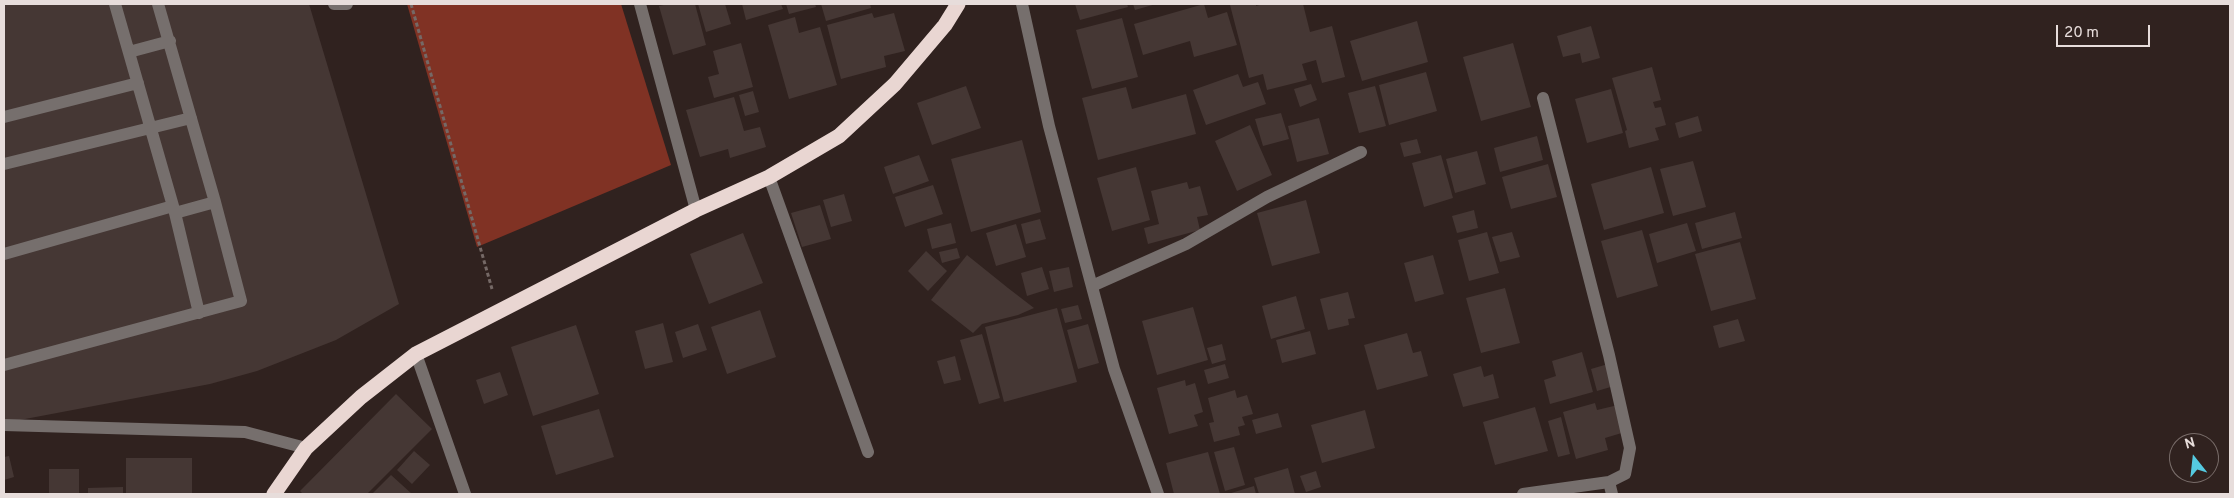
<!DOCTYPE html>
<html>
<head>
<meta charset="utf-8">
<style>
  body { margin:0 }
  #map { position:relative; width:2234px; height:498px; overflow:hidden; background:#30221f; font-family:Overpass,sans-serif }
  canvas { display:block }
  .frame { position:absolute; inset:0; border:5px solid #e7dddb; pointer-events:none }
  .north { position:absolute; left:2169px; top:433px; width:50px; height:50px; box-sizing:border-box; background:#30221f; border:1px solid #796d6a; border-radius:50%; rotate:344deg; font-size:14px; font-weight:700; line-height:20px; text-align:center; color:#e7dddb }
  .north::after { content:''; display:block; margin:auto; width:18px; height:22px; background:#55cae0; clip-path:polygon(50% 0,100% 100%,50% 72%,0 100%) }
  .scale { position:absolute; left:2056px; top:25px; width:94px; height:22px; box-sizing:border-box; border:2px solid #e7dddb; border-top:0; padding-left:6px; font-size:15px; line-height:18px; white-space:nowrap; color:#e7dddb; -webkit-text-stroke:4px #30221f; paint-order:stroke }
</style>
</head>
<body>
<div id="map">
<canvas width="2234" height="498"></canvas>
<div class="frame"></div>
<div class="north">N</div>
<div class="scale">20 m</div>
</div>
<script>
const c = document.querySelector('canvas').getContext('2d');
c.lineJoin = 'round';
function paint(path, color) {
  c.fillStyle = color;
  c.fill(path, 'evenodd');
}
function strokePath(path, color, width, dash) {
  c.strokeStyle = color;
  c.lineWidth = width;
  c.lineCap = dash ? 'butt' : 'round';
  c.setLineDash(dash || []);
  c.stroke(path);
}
const green = new Path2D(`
  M407 4H621L671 165 477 247Z`);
const building = new Path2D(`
  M4 4H309L399 304 336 340 257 371 210 384 4 423Z
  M668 4H695L706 45 673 55 659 6Z
  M698 4H725L731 24 706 32Z
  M742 4H781L783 9 746 20Z
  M786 4H815L816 7 789 14Z
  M821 4H870L871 8 826 21Z
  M1075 4H1127L1128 7 1080 20Z
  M1133 4H1156L1135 10Z
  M1204 4 1208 18 1227 12 1237 45 1194 57 1190 41 1143 55 1134 24Z
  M1235 4H1256V6L1263 4H1303L1310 32 1332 26 1345 77 1322 83 1316 60 1302 64 1307 80 1267 90 1263 74 1249 78 1230 5Z
  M872 13 874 18 894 13 905 51 884 56 886 67 841 79 827 25Z
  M795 17 799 33 820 27 837 85 789 99 768 25Z
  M1122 18 1138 77 1092 89 1076 30Z
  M1417 21 1428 62 1362 81 1350 41Z
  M1591 26 1600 58 1582 63 1580 53 1563 57 1557 36Z
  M741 43 753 87 714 98 708 77 719 74 713 51Z
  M1513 43 1531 107 1481 121 1463 57Z
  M1652 67 1661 100 1653 102 1655 108 1661 107 1666 125 1655 128 1659 140 1629 148 1625 131 1627 130 1612 78Z
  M1426 72 1437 111 1389 125 1379 85Z
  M1238 74 1243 87 1258 82 1266 104 1206 125 1193 90Z
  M1311 84 1317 100 1300 107 1294 89Z
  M966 86 981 128 932 145 917 103Z
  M1375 86 1386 126 1359 133 1348 93Z
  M1126 87 1132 109 1186 94 1196 134 1098 160 1082 98Z
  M1611 89 1623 133 1587 143 1575 99Z
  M753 91 759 112 745 116 739 95Z
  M734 97 744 131 760 127 766 147 730 158 728 149 700 157 686 110Z
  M1281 113 1289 139 1263 146 1255 119Z
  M1698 116 1702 131 1679 138 1675 123Z
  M1319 118 1329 154 1297 162 1288 126Z
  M1250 125 1272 175 1237 191 1215 141Z
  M1537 136 1543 160 1500 172 1494 148Z
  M1417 139 1421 153 1404 157 1400 143Z
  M1022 140 1041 212 971 232 951 159Z
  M1477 151 1486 184 1455 193 1446 159Z
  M919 155 929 181 893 194 884 167Z
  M1441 155 1453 198 1424 207 1412 163Z
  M1693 161 1706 207 1673 216 1660 169Z
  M1548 164 1557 197 1511 209 1502 177Z
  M1136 167 1150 220 1112 231 1097 178Z
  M1651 167 1664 213 1604 230 1591 184Z
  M1187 182 1189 189 1200 186 1208 215 1197 217 1200 230 1148 244 1144 228 1159 224 1151 191Z
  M933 185 943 214 905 227 895 197Z
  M844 194 852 221 831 227 823 200Z
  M1306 200 1320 253 1272 266 1257 213Z
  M820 205 831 239 802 247 791 213Z
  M1474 210 1478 228 1457 233 1452 216Z
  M1735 212 1742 238 1702 249 1695 223Z
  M1040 219 1046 239 1026 244 1021 224Z
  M951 223 956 243 932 249 927 229Z
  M1687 223 1696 251 1657 263 1649 234Z
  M1016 224 1026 257 996 266 986 233Z
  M1642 230 1658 286 1617 298 1601 241Z
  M1487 232 1499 273 1469 281 1458 240Z
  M1512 232 1520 257 1500 262 1492 237Z
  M743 233 763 283 709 304 690 254Z
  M1740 242 1756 299 1711 311 1695 254Z
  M957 248 960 258 942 263 939 252Z
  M926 251 947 271 928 291 908 271Z
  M967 255 1008 288 1034 308 1018 315 982 324 973 333 931 300Z
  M1433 255 1444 294 1415 302 1404 263Z
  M1042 267 1049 289 1027 296 1021 273Z
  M1069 267 1073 287 1054 292 1049 271Z
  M1505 288 1520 343 1481 353 1466 298Z
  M1348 292 1355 318 1348 319 1349 325 1328 330 1320 299Z
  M1296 296 1305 329 1271 339 1262 306Z
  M1078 305 1082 319 1065 323 1061 309Z
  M1193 307 1208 360 1157 375 1142 321Z
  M1057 308 1077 382 1004 402 985 327Z
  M760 310 776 357 727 374 711 327Z
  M1738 319 1745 341 1719 348 1713 326Z
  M663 323 673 362 645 369 635 331Z
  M698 324 707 350 683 358 675 332Z
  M1088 324 1099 363 1078 369 1067 330Z
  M576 325 599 394 533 416 511 347Z
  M1310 331 1316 354 1282 363 1276 340Z
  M1407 333 1413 353 1421 351 1428 376 1377 390 1364 345Z
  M982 334 1000 398 979 404 960 340Z
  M1222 344 1226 360 1212 364 1207 348Z
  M1582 352 1593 392 1550 404 1544 380 1556 376 1552 361Z
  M955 356 961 380 944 384 937 361Z
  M1225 364 1229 378 1208 384 1204 370Z
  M1608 364 1614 386 1597 391 1591 369Z
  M1481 366 1484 377 1493 374 1499 398 1463 407 1453 374Z
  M500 372 508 395 484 404 476 380Z
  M1185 380 1186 386 1195 383 1203 412 1194 415 1198 426 1169 434 1157 388Z
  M1235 390 1237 398 1247 395 1253 414 1242 417 1245 425 1238 427 1240 435 1214 442 1209 423 1214 422 1208 398Z
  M396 394 432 429 367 494H303L300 491Z
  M1595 403 1597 410 1618 405 1625 432 1605 438 1608 450 1576 459 1563 412Z
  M1535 407 1548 451 1495 465 1483 422Z
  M599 409 614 457 556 475 541 426Z
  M1365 410 1375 448 1322 463 1311 425Z
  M1278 413 1282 427 1256 434 1252 420Z
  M1561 417 1570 454 1558 457 1548 421Z
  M1234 447 1245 485 1225 491 1214 452Z
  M414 451 430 465 412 484 397 470Z
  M1208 452 1220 494H1174L1166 463Z
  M9 456 14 477 4 480V457Z
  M126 458H192V494H126Z
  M1288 468 1295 494H1259L1254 478Z
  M49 469H79V494H49Z
  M1316 471 1321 487 1306 492 1300 476Z
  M391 475 412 494H372Z
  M1254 486 1256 494H1228Z
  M123 487V494H88V488Z`);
const path = new Path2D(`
  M411 4 492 289`);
const minor = new Path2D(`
  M115 4 175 213 199 313
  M334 4H347
  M640 4 696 210
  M1022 4 1049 126 1114 369 1158 494
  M129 52 170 41
  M1543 98 1609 355 1630 448 1625 474 1609 482
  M4 117 138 83
  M4 164 191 118
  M769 177 868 452
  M175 213 215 202
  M4 254 173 206
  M1092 286 1186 244 1267 197 1361 152
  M416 354 465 494
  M4 365 241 301 215 202 158 4
  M4 425 245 432 306 448
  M1523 494 1609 482 1612 494`);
const highway = new Path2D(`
  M274 494 306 448 361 397 416 354 696 210 769 177 839 136 895 84 945 25 958 4`);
paint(green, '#803224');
paint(building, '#453734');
strokePath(path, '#756966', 3, [4, 2.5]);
strokePath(minor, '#766f6d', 12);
strokePath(highway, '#e9d6d2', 15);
</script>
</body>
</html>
